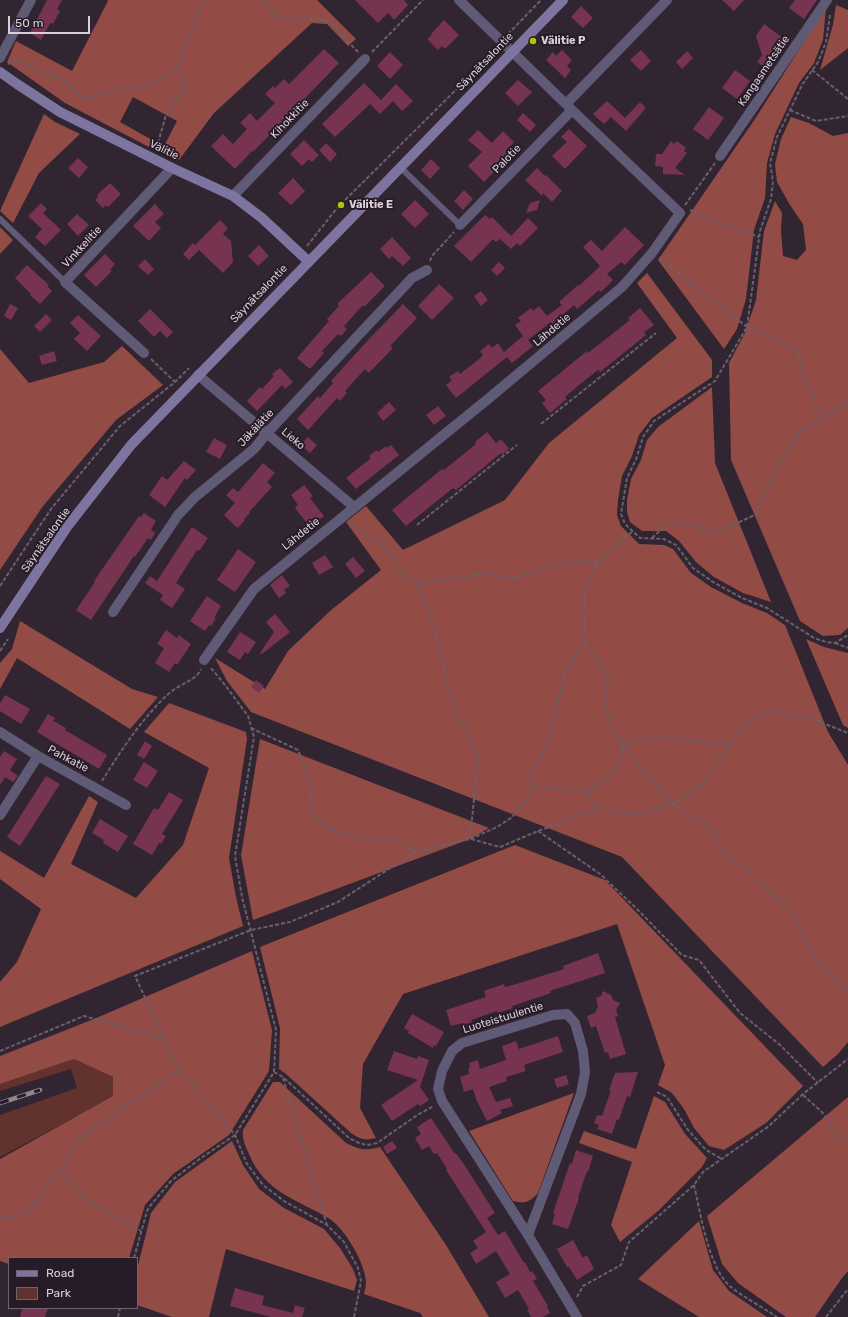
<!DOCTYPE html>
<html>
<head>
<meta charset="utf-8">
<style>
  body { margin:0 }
  #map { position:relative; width:848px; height:1317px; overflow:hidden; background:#322532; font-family:Rubik,sans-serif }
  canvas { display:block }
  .legend { position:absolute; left:8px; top:1257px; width:130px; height:52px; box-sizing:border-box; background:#281b28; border:1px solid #6f636f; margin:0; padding:5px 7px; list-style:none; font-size:12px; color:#d9d0d9 }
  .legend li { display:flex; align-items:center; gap:8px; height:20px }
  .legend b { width:20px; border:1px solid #6f636f }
  .scale { position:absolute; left:8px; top:16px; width:82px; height:18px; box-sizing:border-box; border:2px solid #d9d0d9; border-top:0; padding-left:5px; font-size:12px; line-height:14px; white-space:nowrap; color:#d9d0d9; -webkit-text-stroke:3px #281b28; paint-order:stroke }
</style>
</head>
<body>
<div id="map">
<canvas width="848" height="1317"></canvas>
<ul class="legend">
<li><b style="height:5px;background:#7d74a0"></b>Road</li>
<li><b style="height:11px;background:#62322e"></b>Park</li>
</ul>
<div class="scale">50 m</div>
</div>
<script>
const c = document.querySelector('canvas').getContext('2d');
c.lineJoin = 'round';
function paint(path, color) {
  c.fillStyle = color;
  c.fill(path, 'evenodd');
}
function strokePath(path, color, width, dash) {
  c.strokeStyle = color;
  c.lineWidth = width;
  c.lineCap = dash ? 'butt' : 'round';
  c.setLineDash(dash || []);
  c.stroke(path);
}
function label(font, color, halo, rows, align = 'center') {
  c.font = font + ' Rubik,sans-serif';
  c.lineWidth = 4;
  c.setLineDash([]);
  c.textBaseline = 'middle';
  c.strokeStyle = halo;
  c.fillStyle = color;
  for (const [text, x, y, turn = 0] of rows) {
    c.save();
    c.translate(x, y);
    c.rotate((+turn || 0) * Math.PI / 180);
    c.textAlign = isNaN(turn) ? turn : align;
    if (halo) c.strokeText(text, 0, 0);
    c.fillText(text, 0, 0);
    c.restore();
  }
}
const green = new Path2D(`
  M74 1059 113 1077V1097L0 1157V1115L77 1088 71 1069 0 1091V1084Z`);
const forest = new Path2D(`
  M107 0H317L356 39 348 46 327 24 312 23 214 113 179 160 161 152 177 121 133 97 120 122 152 140 149 147 65 103 7 62 16 41 72 71 108 1Z
  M836 5 848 10V48L820 70 833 25Z
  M826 7 823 40 814 63 799 83 775 134 767 163 765 198 754 230 746 299 737 329 724 349 658 260 755 119Z
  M44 114 55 122 80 134 39 173 13 223 0 211Z
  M791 117 809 123 833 136 848 133V628L840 635 823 636 800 621 731 460 729 363 745 333 756 300 764 231 775 201 782 213 781 230 783 256 797 260 806 250 803 224 790 205 777 182 775 164 781 139Z
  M0 227 13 240 0 254Z
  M647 273 712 360V377L652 418 639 435 632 456 622 476 618 500 617 515 621 526 639 544 664 545 673 549 691 573 711 587 742 603 767 613 785 625 828 732 848 765V1042L838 1054 823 1067 622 857 251 712 227 681 215 658 265 689 288 651 330 611 381 570 346 522 366 506 403 550 505 500 549 443 677 338 637 283Z
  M122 346 163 385 116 420 43 506 0 570V349L29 383 104 362Z
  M712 387 715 463 771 602 743 593 714 577 696 562 679 541 666 531H642L630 522 627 512V500L631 479 641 460 647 440 658 427Z
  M20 621 132 689 158 697 130 729 17 658 0 689V663L12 649Z
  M806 639 824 647 848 653V728L843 725Z
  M169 703 246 732 247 739 229 858 236 897 243 926 0 1027V982L17 962 41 909 0 879V851L44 878 89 796 98 802 71 864 136 898 183 845 209 768 144 732Z
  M260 739 489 828 470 839 253 920 241 855Z
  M515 845 605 880 803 1086 766 1123 724 1150 709 1146 694 1128 684 1109 672 1093 658 1085 665 1065 617 924 403 994 363 1064 360 1108 376 1138C365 1141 360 1139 351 1133L286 1074 279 1069 280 1028 260 947Z
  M252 951 272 1030 269 1071 229 1135 173 1174 145 1205 129 1258H9V1264L0 1261V1159L113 1096V1077L74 1059 0 1084V1056L94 1019Z
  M273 1082H280L346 1143C361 1150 364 1151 380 1147L446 1245 489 1317H423L420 1313 364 1294C365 1290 366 1286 366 1282 365 1263 345 1229 330 1219 297 1199 265 1193 249 1154 245 1145 242 1139 243 1130Z
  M574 1093 538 1193C530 1202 525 1204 513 1201L469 1131Z
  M654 1096 665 1102 685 1134 707 1158 702 1167 658 1211 620 1242 611 1225 632 1162 579 1143 584 1131 636 1149Z
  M848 1097V1271L842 1278 815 1317H786L738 1283 722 1264 707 1216Z
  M232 1141 243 1165 259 1189 284 1208 324 1229 340 1248 353 1269 357 1280 354 1291 226 1249 209 1317H172L137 1305V1270L151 1213 175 1182Z
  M699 1221 713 1270 729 1291 767 1317H699L638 1279Z`);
const building = new Path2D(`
  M47 0H62L57 9 60 11 53 24 50 23 41 40 30 33Z
  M355 0H404L408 5 394 20 388 13 378 23Z
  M722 0H744L734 11Z
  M795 0H817L804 19 789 8Z
  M581 6 593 18 583 28 571 17Z
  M444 20 459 35 445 49 442 46 438 50 427 39 432 35 431 34Z
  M764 24 787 41 767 69 757 62 762 55 756 36Z
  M324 49 339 63 253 152 252 151 235 169 211 146 223 134 233 144 247 129 240 123 250 113 257 121 275 103 265 94 273 86 275 88 284 79 289 84Z
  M562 50 572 60 567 66 571 70 565 78 546 60 553 52 556 56Z
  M641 50 651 61 641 71 630 60Z
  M687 51 693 58 682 69 676 62Z
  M390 52 403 65 390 79 377 66Z
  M735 70 750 81 737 99 722 88Z
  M518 80 532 92 518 106 505 93Z
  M364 83 381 100 396 84 413 101 402 111 393 101 380 114 370 104 335 137 322 124Z
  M607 101 625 118 640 102 646 108 626 131 611 117 604 124 593 114Z
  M709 107 724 118 708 140 693 129Z
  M523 113 536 125 530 132 517 120Z
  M569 129 587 146 565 169 552 156 567 142 561 137Z
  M478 130 492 143 503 131 514 142 507 149 511 154 484 182 468 166 482 152 468 140Z
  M304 140 319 155 312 162 309 159 302 166 290 154Z
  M671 141 674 144 677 141 686 148 684 151 687 153 675 168 685 175 663 174V167L655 166 656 154H662Z
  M326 143 337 154 330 162 319 150Z
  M78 158 88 167 79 178 68 168Z
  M431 159 440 168 430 179 421 170Z
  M537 168 545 176 546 175 562 191 552 202 543 193 542 196 525 180Z
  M293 178 305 191 291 205 278 193Z
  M110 183 121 194 108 207 106 205 103 208 95 200 98 197 97 195Z
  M464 190 473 199 463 210 454 201Z
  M415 200 429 214 415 228 401 214Z
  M540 200 537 210 526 213 530 203Z
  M41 203 47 209 43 213 61 230 45 246 35 237 42 229 28 216Z
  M155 204 164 214 155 222 161 228 149 241 133 226Z
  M77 214 89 225 78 236 67 224Z
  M485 215 490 219 492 217 511 236 528 218 538 228 520 246 517 243 511 249 500 239 496 242 493 239 471 262 454 246Z
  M220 220 228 228 223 234 231 241 233 262 223 273 199 250 189 260 183 254 193 243 195 245Z
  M625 227 644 245 625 265 621 262 607 274 613 280 601 292 599 290 577 309 574 305 552 324 551 322 528 340 533 346 512 363 507 357 456 398 446 385 452 380 449 377 458 371 460 374 478 360 483 355 480 351 489 344 492 348 498 343 504 352 523 336 515 325 521 321 518 318 531 308 533 311 539 306 547 316 562 305 559 302 578 285 579 286 600 266 583 247 591 240 602 251Z
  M392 237 411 258 403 266 392 256 389 259 380 249Z
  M259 245 269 256 258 266 248 256Z
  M105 254 115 264 110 270 112 271 96 287 84 275Z
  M145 259 154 269 148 275 138 266Z
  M499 262 505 268 497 276 491 270Z
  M27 265 49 285 47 286 52 291 40 304 30 295 31 294 15 278Z
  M371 272 385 286 364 307 363 305 344 326 347 329 341 336 338 334 322 351 324 353 310 369 297 358 329 321 327 319 339 306 337 304Z
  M439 284 454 298 432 320 418 306Z
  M481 291 488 300 481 306 474 296Z
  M10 304 18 308 11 320 4 316Z
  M403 304 417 318 390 346 393 348 369 373 365 369 345 391 347 393 340 401 337 398 308 430 297 419 318 396 320 398 333 383 331 381 369 339Z
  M640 308 654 325 644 332 646 335 600 372 598 370 579 385 565 397 567 399 550 413 542 403 546 400 538 391 587 351 588 353 630 320 628 318Z
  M150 309 173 332 167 338 160 331 154 337 138 321Z
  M46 314 52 320 40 332 34 326Z
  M78 315 101 336 87 351 74 339 80 333 70 323Z
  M54 351 57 361 42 365 39 356Z
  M280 368 293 382 285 389 282 385 257 411 247 401 260 387 262 389 274 376 272 374Z
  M389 402 396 410 383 421 377 413Z
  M438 406 446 416 434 425 426 415Z
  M487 432 496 443 501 439 509 449 502 455 501 453 456 490 453 488 406 526 392 510 442 469 444 470 476 444 475 442Z
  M308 437 317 445 310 453 301 445Z
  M214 438 227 445 220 459 206 452Z
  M391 445 399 455 356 489 346 478 371 458 369 456 377 450 378 452 386 446 387 448Z
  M184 461 196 470 187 480 185 478 165 507 149 495 162 476 167 480Z
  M263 463 275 473 267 482 272 487 249 512 250 513 244 519 245 520 238 528 236 526V527L224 515 235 503 226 495 233 488 238 492Z
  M304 485 313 496 310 498 324 516 310 527 295 508 298 505 291 495Z
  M144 513 156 521 151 530 155 533 151 540 148 538 135 557 134 556 91 620 76 610 95 582 94 581 139 516 141 517Z
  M192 527 208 538 199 551 197 550 176 583 185 589 172 608 160 600 163 595 145 583 150 576 157 581Z
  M238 549 256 562 235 592 217 580Z
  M325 555 333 567 319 575 312 563Z
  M353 557 365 571 356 578 345 564Z
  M282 575 290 586 284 590 286 593 279 598 270 585Z
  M207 596 221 606 214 618 216 619 211 626 209 625 205 631 190 621Z
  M275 614 290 632 262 654 260 653 274 632 266 622Z
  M166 630 177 638 179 635 191 644 177 665 175 663 169 672 155 663 164 648 157 644Z
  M240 632 256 642 248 654 245 652 240 660 227 652Z
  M256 680 264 686 259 693 251 687Z
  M5 695 30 709 21 724 0 711V704Z
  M48 714 55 718 53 721 66 728 65 730 107 755 99 769 37 732Z
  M145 741 152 746 144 759 137 755Z
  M4 751 17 759 10 770 18 776 13 782 5 777 0 785V757Z
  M144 762 158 771 147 788 133 780Z
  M46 776 60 784 20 846 7 837Z
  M169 792 183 800 162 834 166 836 161 844 159 843 152 855 133 844 154 808 158 810Z
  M100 819 128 836 118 852 103 843 104 840 92 833Z
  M598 953 605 973 550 991 551 993 512 1006 513 1008 498 1013 497 1011 471 1020 472 1022 463 1025V1023L451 1026 446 1010 486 997 484 991 504 984 505 987 513 985 564 969 563 966Z
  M603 991 611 995 613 1000 620 1003 616 1010 618 1016 615 1017 626 1054 610 1059 608 1052 605 1053 596 1026 591 1028 587 1016 595 1013 598 1007 596 998 601 996Z
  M412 1014 444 1032 436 1046 434 1045 433 1048 408 1033 409 1031 404 1028Z
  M558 1036 563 1052 524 1065 526 1071 506 1077 507 1081 489 1087 496 1102 510 1098 513 1106 500 1110 502 1113 487 1121 476 1099 473 1089 464 1092 460 1077 469 1074 468 1069 470 1068 469 1063 478 1060 480 1069 506 1060 502 1046 516 1041 519 1049Z
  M394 1051 417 1059 418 1056 429 1060 420 1087 429 1100 420 1106 418 1104 392 1121 381 1105 418 1080 387 1070Z
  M638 1072 630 1097 627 1096 619 1120 617 1119 612 1134 597 1129 599 1125 594 1123 597 1115 602 1116 611 1090H609L615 1073Z
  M566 1075 569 1084 557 1088 554 1079Z
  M431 1118 455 1154 456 1153 467 1169 495 1213 487 1218 498 1235 505 1231 524 1263 525 1262 530 1272 532 1271 537 1279 533 1281 548 1306 547 1307 550 1313 543 1317H531L527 1310 529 1309 518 1290 505 1298 496 1282 510 1274 496 1251 476 1264 470 1253 478 1248 473 1241 486 1232 446 1170 447 1169 437 1153 434 1154 429 1146 422 1150 415 1138 421 1134 417 1127Z
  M392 1141 397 1148 387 1154 383 1147Z
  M576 1150 593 1156 588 1172 587 1171 578 1197 579 1198 568 1229 552 1224 555 1214 553 1213 570 1163 572 1164Z
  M573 1240 583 1258 587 1255 594 1269 577 1280 569 1267H567L557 1249Z
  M235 1288 264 1296 262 1305 293 1313 295 1305 305 1308 302 1317H271L230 1306Z
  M22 1308H48L45 1317H20Z`);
const path = new Path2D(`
  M263 0 277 18 328 20 358 52
  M830 15 826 42 818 62 802 85 790 110 777 137 770 163 773 181 771 199 760 231 747 327 715 381 654 421 643 437 637 457 627 478 621 514 625 524 640 538 664 539 676 545 693 568 713 582 742 598 767 608 814 638 826 642 835 643 848 635
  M508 34 541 0
  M372 52 423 0
  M8 64 16 60 65 81 83 98 160 81 179 64
  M812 70 848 99
  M790 110 816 121 848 116
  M158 143 166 115 185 84 179 64 198 12 206 0
  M685 205 715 163
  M690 210 759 237
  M307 246 337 208 489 57 495 50
  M659 258 747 327 797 349 805 379 821 418
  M430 261 432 256 454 232
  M151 359 175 382
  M541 424 656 333
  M350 524 362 533 372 538 391 554 395 559 402 574 417 584 431 616 451 697 478 759 470 839
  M417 525 517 445
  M652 538 665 526 685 522 715 533 755 515 769 486 774 472 799 432 848 402
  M417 584 483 574 516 578 556 564 598 561
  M0 586 51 509 120 426 175 382 189 368
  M585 642 608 679 605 707 613 728 622 744 673 804 712 829 724 852 746 869 791 911 797 925 818 962 836 982 848 993
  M835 643 848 648
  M0 651 8 639
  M251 728 298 750 309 779 314 817 336 832 357 837 395 841 415 852
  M622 744 661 737 691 741 731 743
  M102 781C120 752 139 723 163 699 168 694 174 689 180 686 188 681 197 678 201 669
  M533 790 550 788 586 791 598 809
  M586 791C606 778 623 773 622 745
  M538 831 600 874 636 908 682 955 699 960 740 1013 780 1045 818 1083
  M471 839 500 847 538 831 598 809 635 815 673 804 702 786 731 743 749 720 774 712 807 717 848 733
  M0 1051 84 1016 164 1039
  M274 1072 283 1077 349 1138 359 1143 367 1145 377 1143 419 1114 434 1106
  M283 1078 327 1225
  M657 1092 667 1097 688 1130 706 1150 722 1159
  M803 1095 822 1112 835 1133 848 1143
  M58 1169 85 1198 141 1231
  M694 1185C700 1211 709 1270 731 1287 745 1298 762 1307 777 1317
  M0 1219 27 1214 50 1183 74 1147 88 1132 179 1070
  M134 1258 147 1211 150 1206 171 1181 201 1158 235 1135 274 1072 276 1030 242 897 235 856 254 737 248 716 225 685 211 668
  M577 1297 583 1286 621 1265 629 1242 694 1185 703 1172 769 1126 803 1094 848 1059
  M118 1317 120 1308
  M354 1317 361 1281 358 1268 344 1242 327 1225 284 1201 263 1185 247 1164 235 1135 179 1070 135 976 251 930 290 922 338 902 415 852 470 839 497 827 511 818 525 803 533 790 531 773 549 740 565 673 585 642V593L598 561 633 531
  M826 1317 848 1289`);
const lane = new Path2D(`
  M400 167 460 225
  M0 219 65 282`);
const street = new Path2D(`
  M0 58 31 0
  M566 104 667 0
  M720 156 827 0
  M233 196 365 59
  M460 225 572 110
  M144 353 65 282 172 168
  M198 375 354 507
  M113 612 178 515 195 497 254 449 267 433 412 278 427 270
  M204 660 254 589 488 399 622 287 652 253 680 213 572 110 459 0
  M0 732 38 756 126 805
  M0 815 38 756
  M528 1235 581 1094 585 1072 583 1051 575 1023 567 1014 553 1015 462 1043 452 1051 442 1071 438 1089 442 1101 528 1235 577 1317`);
const secondary = new Path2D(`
  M0 72 17 84 60 112 172 168 233 196 262 218 308 261
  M0 628 67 527 131 445 563 0`);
const rail = new Path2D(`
  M0 1103 40 1090`);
const markers = [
  [533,41,4,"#afc505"],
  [341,205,4,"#afc505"]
];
const poiNames = [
  ["Välitie P",541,41],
  ["Välitie E",349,205]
];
const streetNames = [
  ["Säynätsalontie",485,62,-46],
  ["Kangasmetsätie",764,71,-56],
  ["Kihokkitie",290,119,-46],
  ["Välitie",164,150,26],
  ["Palotie",507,159,-46],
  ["Vinkkelitie",82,247,-47],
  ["Säynätsalontie",259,294,-46],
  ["Lähdetie",552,330,-40],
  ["Jäkälätie",256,428,-47],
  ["Lieko",293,439,40],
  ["Lähdetie",301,534,-39],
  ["Säynätsalontie",46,540,-55],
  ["Pahkatie",68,759,28],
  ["Luoteistuulentie",503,1018,-17]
];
paint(green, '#62322e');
paint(forest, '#934b46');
paint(building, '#763450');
strokePath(path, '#6b5f6b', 2, [4, 2]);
strokePath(lane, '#5f5a75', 6);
strokePath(street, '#5f5a75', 10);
strokePath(secondary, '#7d74a0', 10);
strokePath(rail, '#908590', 4.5);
strokePath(rail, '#281b28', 3, [9]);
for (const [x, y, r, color] of markers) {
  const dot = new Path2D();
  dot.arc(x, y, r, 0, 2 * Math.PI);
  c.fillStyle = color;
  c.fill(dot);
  strokePath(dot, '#281b28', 1.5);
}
label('bold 11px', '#d9d0d9', '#281b28', poiNames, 'left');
label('11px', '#d9d0d9', '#281b28', streetNames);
</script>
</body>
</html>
